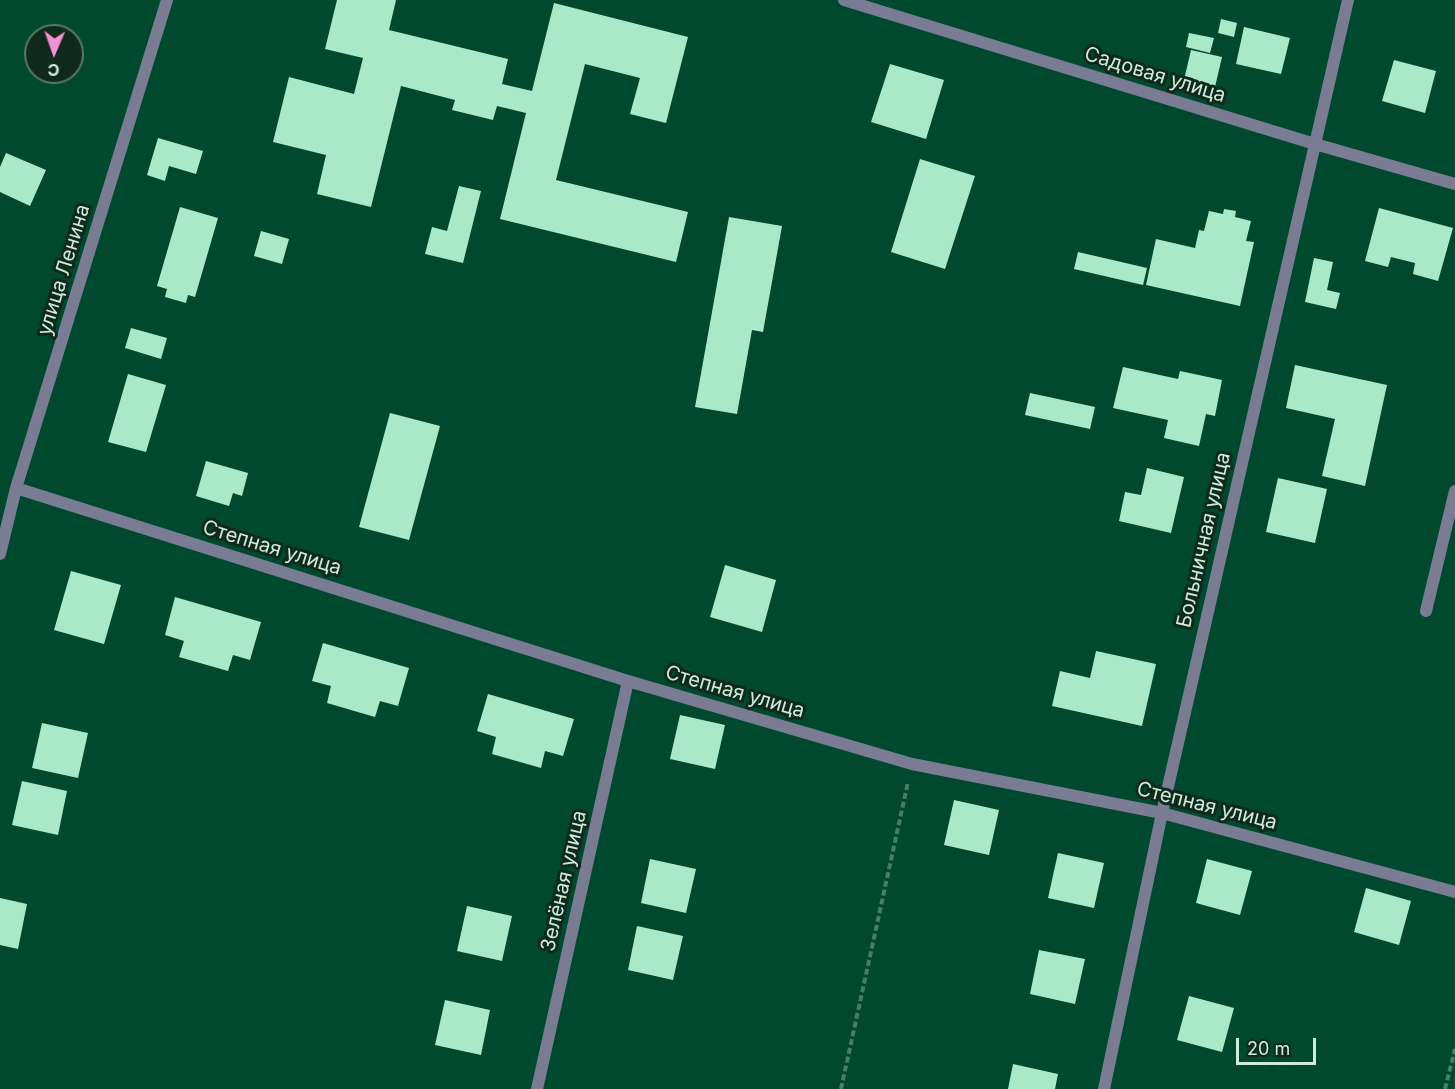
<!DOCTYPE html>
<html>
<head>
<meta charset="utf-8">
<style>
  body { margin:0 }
  #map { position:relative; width:1455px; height:1089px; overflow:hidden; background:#00492e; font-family:Inter,sans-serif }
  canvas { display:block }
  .north { position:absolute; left:24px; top:24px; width:60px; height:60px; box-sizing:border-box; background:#0f291d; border:2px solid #5b7769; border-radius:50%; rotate:182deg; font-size:16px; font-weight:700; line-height:24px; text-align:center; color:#ceecdb }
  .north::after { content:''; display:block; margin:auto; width:21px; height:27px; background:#f491d3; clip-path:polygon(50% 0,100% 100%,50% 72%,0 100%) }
  .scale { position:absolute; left:1236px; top:1038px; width:80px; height:27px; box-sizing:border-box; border:3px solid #ceecdb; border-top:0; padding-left:8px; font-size:18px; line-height:21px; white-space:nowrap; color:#ceecdb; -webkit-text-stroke:4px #0f291d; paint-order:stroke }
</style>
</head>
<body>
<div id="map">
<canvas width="1455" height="1089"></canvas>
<div class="north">С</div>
<div class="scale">20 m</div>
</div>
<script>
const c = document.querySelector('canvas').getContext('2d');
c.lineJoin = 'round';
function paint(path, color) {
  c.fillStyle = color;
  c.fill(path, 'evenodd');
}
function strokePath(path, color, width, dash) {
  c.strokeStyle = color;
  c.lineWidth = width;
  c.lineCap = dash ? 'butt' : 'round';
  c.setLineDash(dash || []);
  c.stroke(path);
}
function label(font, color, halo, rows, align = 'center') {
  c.font = font + ' Inter,sans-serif';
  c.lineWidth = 6;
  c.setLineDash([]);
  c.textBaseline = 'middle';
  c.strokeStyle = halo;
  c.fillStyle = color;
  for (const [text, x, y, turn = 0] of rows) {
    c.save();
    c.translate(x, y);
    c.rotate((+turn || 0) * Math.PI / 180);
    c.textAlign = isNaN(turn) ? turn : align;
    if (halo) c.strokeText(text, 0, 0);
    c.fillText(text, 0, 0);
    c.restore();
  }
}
const building = new Path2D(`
  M337 0H396L389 30 508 59 502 84 532 91 554 3 688 37 666 123 630 114 640 78 585 64 556 180 688 212 676 262 500 219 526 113 497 106 493 120 452 110 455 100 401 86 371 207 317 194 326 155 273 142 289 77 354 94 363 58 325 49Z
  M1221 19 1237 23 1234 37 1218 33Z
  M1244 27 1290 38 1281 74 1236 64Z
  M1189 33 1214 38 1210 53 1186 47Z
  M1191 50 1222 57 1215 87 1184 80Z
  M1394 60 1436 71 1425 113 1382 101Z
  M890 64 944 80 926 139 871 122Z
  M158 138 203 151 196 174 169 166 165 181 147 175Z
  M6 153 46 170 30 206 0 192V167Z
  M920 159 975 176 945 269 891 252Z
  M459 186 481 191 463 263 425 254 432 227 447 231Z
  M180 207 218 218 195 297 188 295 186 303 165 297 167 289 157 286Z
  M1379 208 1453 228 1438 281 1413 274 1415 263 1391 257 1388 267 1365 261Z
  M1224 209 1236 211 1235 217 1251 221 1246 241 1254 242 1240 306 1146 285 1156 239 1195 248 1199 230 1204 231 1209 211 1223 214Z
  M729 217 782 226 763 332 752 330 737 414 695 407Z
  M261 231 289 239 282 264 254 256Z
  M1078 252 1147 268 1143 285 1074 269Z
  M1314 258 1333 262 1327 290 1340 293 1336 309 1305 302Z
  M131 328 167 338 161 359 125 348Z
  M1295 365 1387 385 1365 486 1322 476 1335 419 1286 408Z
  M1123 367 1178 379 1180 371 1222 380 1215 416 1206 414 1199 446 1164 438 1168 420 1113 408Z
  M128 374 166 385 146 452 108 442Z
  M1030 393 1095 407 1090 429 1025 415Z
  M390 413 440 426 409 540 359 527Z
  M206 461 248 473 242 496 233 493 229 506 196 496Z
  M1147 468 1184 477 1171 533 1119 521 1125 492 1141 495Z
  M1278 478 1327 489 1315 543 1266 532Z
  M725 565 776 580 762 632 710 617Z
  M71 571 121 585 104 644 54 630Z
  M175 597 261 622 250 660 233 655 228 671 179 657 184 641 165 635Z
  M323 643 409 668 398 706 380 701 375 717 327 703 331 686 312 681Z
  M1096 651 1156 664 1142 726 1052 706 1060 671 1090 678Z
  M488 694 574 719 563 756 545 751 541 768 492 754 496 737 477 731Z
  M680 715 725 725 715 769 670 759Z
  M42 723 88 733 78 778 32 768Z
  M22 781 67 791 58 835 12 825Z
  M954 800 999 810 989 855 944 845Z
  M1058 853 1104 863 1094 908 1048 898Z
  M650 859 696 869 686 913 641 903Z
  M1207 859 1252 871 1240 915 1196 903Z
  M1366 888 1411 901 1399 945 1354 932Z
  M0 898 27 904 18 949 0 945Z
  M467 906 512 916 502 961 457 951Z
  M637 926 683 936 673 980 628 970Z
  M1039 950 1085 959 1075 1004 1030 994Z
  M1189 996 1234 1008 1222 1052 1177 1040Z
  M445 1000 490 1010 481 1055 435 1045Z
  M1013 1064 1058 1074 1055 1089H1008Z`);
const path = new Path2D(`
  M841 1089 908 782
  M1445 1089 1455 1049`);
const minor = new Path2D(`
  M844 0 1315 144 1455 184
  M16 488 628 681 912 764 1162 813 1455 892
  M0 554 16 488 167 0
  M1426 611 1455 491
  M537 1089 628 681
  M1104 1089 1162 813 1348 0`);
const streetNames = [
  ["Садовая улица",1155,75,17],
  ["улица Ленина",64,270,-73],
  ["Больничная улица",1204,540,-77],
  ["Степная улица",272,548,17],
  ["Степная улица",735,692,16],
  ["Степная улица",1207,806,14],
  ["Зелёная улица",564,881,-77]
];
paint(building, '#aae9c8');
strokePath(path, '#447f67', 4, [6, 3]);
strokePath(minor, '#797c93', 12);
label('20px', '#ceecdb', '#0f291d', streetNames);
</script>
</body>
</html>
